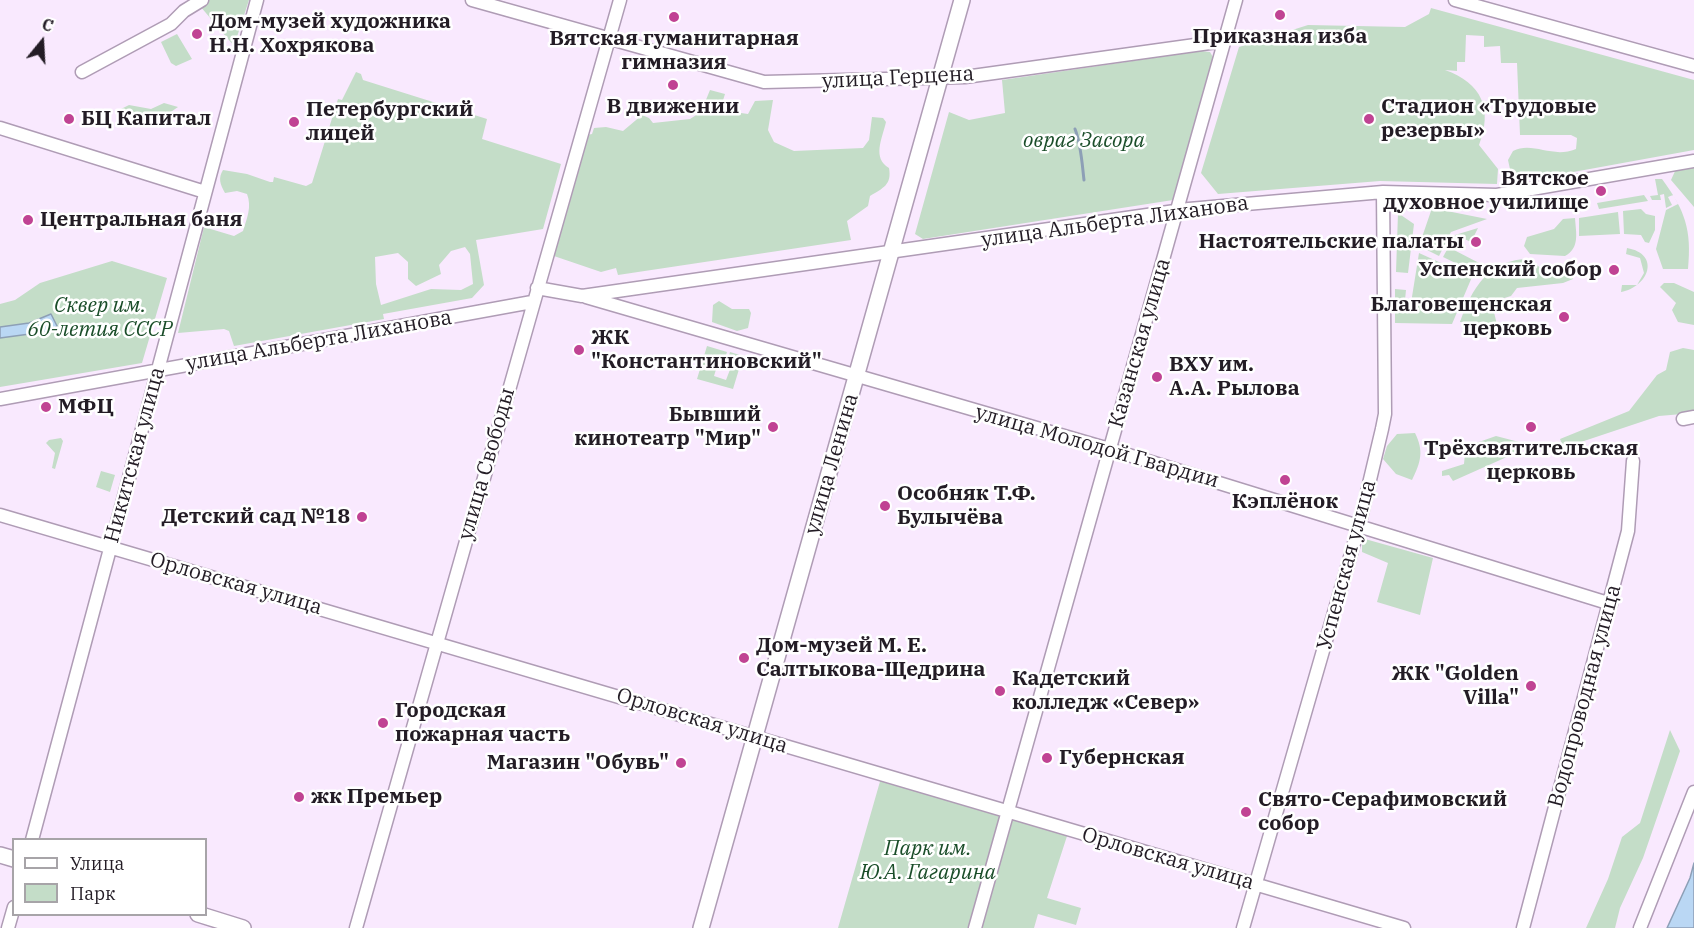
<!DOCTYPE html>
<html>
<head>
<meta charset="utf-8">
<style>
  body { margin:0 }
  #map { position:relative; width:1694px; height:928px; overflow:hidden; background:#f9e9fe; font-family:"IBM Plex Serif",serif }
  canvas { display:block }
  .legend { position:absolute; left:12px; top:838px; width:195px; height:78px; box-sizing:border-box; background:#fff; border:2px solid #a7a4a8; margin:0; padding:8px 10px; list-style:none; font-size:18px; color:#231c25 }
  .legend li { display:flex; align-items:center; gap:12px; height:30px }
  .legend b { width:30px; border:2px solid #a7a4a8 }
  .north { position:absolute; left:12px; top:12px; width:60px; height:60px; -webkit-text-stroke:4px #fff; paint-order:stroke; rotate:18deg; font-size:16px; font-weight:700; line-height:24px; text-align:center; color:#231c25 }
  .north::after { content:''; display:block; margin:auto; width:21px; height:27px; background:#231c25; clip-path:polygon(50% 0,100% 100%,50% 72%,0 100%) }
</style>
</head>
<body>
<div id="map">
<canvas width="1694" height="928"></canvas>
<ul class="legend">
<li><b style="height:8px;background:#fff"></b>Улица</li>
<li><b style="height:16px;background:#c4ddc8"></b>Парк</li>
</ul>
<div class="north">С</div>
</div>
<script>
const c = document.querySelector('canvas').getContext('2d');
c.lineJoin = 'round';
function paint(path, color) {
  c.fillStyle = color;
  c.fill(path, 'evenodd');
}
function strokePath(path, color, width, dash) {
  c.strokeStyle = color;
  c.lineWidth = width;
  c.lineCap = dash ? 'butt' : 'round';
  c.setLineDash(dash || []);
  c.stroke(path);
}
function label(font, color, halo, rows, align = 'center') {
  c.font = font + ' "IBM Plex Serif",serif';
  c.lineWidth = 5;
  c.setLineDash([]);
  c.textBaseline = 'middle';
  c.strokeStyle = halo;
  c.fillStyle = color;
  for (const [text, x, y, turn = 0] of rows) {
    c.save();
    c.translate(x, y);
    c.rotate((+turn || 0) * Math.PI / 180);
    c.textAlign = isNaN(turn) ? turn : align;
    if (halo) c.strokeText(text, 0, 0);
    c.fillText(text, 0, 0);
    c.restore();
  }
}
const green = new Path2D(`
  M209 0H249L234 46 200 6Z
  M1431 8 1694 80V150L1513 183 1508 160 1513 151C1533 141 1552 159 1576 149L1577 138 1571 135H1520L1517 63H1501L1500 46 1484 47V36L1466 35 1465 62H1457V71L1445 70C1482 83 1493 109 1479 145L1498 169 1497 184 1380 181 1218 194 1201 173 1239 47 1308 25 1405 27 1429 14Z
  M177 34 192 59 176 66 171 63 161 42Z
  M1201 51 1210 52 1214 59 1173 200 923 239 915 234 949 112 969 120 1005 113 1002 80Z
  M356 72 361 74 363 80 487 119 482 139 561 164 543 229 476 240 484 285 472 298 383 314 384 319 234 346 229 331 224 329 178 333 204 227 234 236 243 231C247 218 252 207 247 194L237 191 225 193C220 184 218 178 223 170L247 174 270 182H273L274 177 306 186 312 183 338 99 342 100ZM465 247 470 254 473 284 461 290 431 289 381 305 376 284 375 257 398 253 408 262V279L416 286 441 274 439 265 451 251Z
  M710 90 725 94 720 110 748 114 755 101 773 100 768 130 774 142 794 151 863 148 869 140 872 117 883 118 886 122C882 139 872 158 889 168 892 185 883 188 870 196L868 206 847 221 851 240 618 275 616 268 601 272 551 255 587 135 592 134 594 128 606 127 623 131 642 115 649 118 653 123 690 119 701 112Z
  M164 103 178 107 162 118H157V122L121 113V109L129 105 151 109Z
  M1694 165V207L1671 180 1676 169Z
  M1655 179H1662C1685 210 1692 230 1688 269H1663L1656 249 1666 210 1678 204 1673 195 1668 197 1672 205 1666 208 1664 194 1660 195 1661 200H1652L1650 196 1658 195Z
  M1644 195 1648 201 1599 209 1597 203Z
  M1432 208 1487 219 1451 232 1439 256 1419 246Z
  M1641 209 1646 214 1655 216V230L1649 243 1645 242 1641 235 1624 234 1623 211Z
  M1618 212 1620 234 1579 236V218Z
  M1398 213 1414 224 1408 273 1396 272Z
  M1575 218C1576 233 1580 248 1565 256L1530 254 1524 246 1527 237 1554 229 1563 219Z
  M1478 228 1471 242 1460 237 1454 250 1481 264 1476 273 1443 257 1455 235Z
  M1627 248C1661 254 1649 287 1621 292L1622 285H1637L1644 273 1640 258 1626 254Z
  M1419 253 1472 277 1452 324 1395 323V289L1406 290 1405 300 1411 303Z
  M1529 259 1542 269 1555 270V275H1562L1563 271 1569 270 1573 279 1563 283 1517 288 1511 296 1501 299 1494 312 1497 325 1493 328 1484 323 1460 322C1472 288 1489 259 1529 259Z
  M112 261 167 278 142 363 0 387V304L15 300 40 283Z
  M1664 283H1674L1694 292V325L1678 322 1672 310 1676 303 1660 287Z
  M719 301 732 309H749L751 313 748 328 737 331 712 322 713 305Z
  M707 346 727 352 723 364 718 363 714 376 726 380 731 367 726 365 730 352 743 356 733 389 697 379Z
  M1683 348 1694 350V413L1659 416 1569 446 1562 444 1560 439 1629 411 1657 375 1666 370 1670 352Z
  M1415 433C1424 451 1421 462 1412 480L1396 474 1383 459 1387 446 1397 434Z
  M1496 436 1519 442 1527 448 1453 481 1449 475 1442 476V471L1464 464 1465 453 1476 443Z
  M61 438 63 441 55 469 52 468 55 453 46 443 49 440Z
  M101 471 115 475 110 492 96 487Z
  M1365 539 1433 558 1420 615 1377 602 1388 563 1362 552V541Z
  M1670 730 1680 751 1643 858 1620 908 1615 928H1586L1608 879 1622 837 1640 823Z
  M881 778 1068 833 1047 898 1081 908 1076 925 1038 914 1034 928H838Z`);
const water = new Path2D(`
  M51 314 57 326 52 331 0 338V327L29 323Z
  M1694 863V928H1667L1690 878Z`);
const stream = new Path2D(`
  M1075 129C1081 144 1082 163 1084 180`);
const minor = new Path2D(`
  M472 0 764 82 965 77 1224 41
  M1455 0 1694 66
  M82 72 171 24 184 11 202 0
  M0 128 205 192
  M537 288 582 296 1189 209 1383 192 1497 195 1694 161
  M586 297 1109 449 1611 604
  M0 399 532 302
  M1683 419 1694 417
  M0 515 1404 928
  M32 840 257 0
  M8 928 14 907
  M356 928 620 0
  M975 928 1236 0
  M1243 928 1359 526 1382 429 1385 414 1383 192
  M1523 928 1628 531 1633 461
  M1640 928 1694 792`);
const major = new Path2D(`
  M0 855 14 859
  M198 914 243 928
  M701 928 962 0`);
const markers = [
  [1280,15,6,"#c04393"],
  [674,17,6,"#c04393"],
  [197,34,6,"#c04393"],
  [673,85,6,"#c04393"],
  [69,119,6,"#c04393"],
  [1369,119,6,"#c04393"],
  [294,122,6,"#c04393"],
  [1601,191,6,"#c04393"],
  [28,220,6,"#c04393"],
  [1476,242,6,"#c04393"],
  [1614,270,6,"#c04393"],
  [1564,317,6,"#c04393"],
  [579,350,6,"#c04393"],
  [1157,377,6,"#c04393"],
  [46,407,6,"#c04393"],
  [773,427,6,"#c04393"],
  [1531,427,6,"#c04393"],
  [1285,480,6,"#c04393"],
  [885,506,6,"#c04393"],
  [362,517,6,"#c04393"],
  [744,658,6,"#c04393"],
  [1531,686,6,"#c04393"],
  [1000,691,6,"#c04393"],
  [383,723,6,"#c04393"],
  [1047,758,6,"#c04393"],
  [681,763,6,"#c04393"],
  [299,797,6,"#c04393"],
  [1246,812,6,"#c04393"]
];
const poiNames = [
  ["Дом-музей художника",209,22],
  ["Н.Н. Хохрякова",209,46],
  ["Приказная изба",1280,37,"center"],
  ["Вятская гуманитарная",674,39,"center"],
  ["гимназия",674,63,"center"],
  ["В движении",673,107,"center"],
  ["Стадион «Трудовые",1381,107],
  ["резервы»",1381,131],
  ["Петербургский",306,110],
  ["лицей",306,134],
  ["БЦ Капитал",81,119],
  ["Вятское",1589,179,"right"],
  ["духовное училище",1589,203,"right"],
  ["Центральная баня",40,220],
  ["Настоятельские палаты",1464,242,"right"],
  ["Успенский собор",1602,270,"right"],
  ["Благовещенская",1552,305,"right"],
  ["церковь",1552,329,"right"],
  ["ЖК",591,338],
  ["\"Константиновский\"",591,362],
  ["ВХУ им.",1169,365],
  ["А.А. Рылова",1169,389],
  ["МФЦ",58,407],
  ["Бывший",761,415,"right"],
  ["кинотеатр \"Мир\"",761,439,"right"],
  ["Трёхсвятительская",1531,449,"center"],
  ["церковь",1531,473,"center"],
  ["Особняк Т.Ф.",897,494],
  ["Булычёва",897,518],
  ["Кэплёнок",1285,502,"center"],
  ["Детский сад №18",350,517,"right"],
  ["Дом-музей М. Е.",756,646],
  ["Салтыкова-Щедрина",756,670],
  ["ЖК \"Golden",1519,674,"right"],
  ["Villa\"",1519,698,"right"],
  ["Кадетский",1012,679],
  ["колледж «Север»",1012,703],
  ["Городская",395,711],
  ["пожарная часть",395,735],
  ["Губернская",1059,758],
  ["Магазин \"Обувь\"",669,763,"right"],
  ["жк Премьер",311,797],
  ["Свято-Серафимовский",1258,800],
  ["собор",1258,824]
];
const streetNames = [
  ["улица Герцена",898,78,-3],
  ["улица Альберта Лиханова",1115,222,-8],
  ["улица Альберта Лиханова",319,341,-10],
  ["Казанская улица",1140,343,-74],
  ["улица Молодой Гвардии",1097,447,16],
  ["Никитская улица",135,455,-75],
  ["улица Свободы",487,464,-74],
  ["улица Ленина",832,464,-74],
  ["Успенская улица",1347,565,-75],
  ["Орловская улица",236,584,16],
  ["Водопроводная улица",1585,696,-75],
  ["Орловская улица",702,721,17],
  ["Орловская улица",1168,859,16]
];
const parkNames = [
  ["овраг Засора",1084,141],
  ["Сквер им.",100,306],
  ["60-летия СССР",100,330],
  ["Парк им.",928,849],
  ["Ю.А. Гагарина",928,873]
];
paint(green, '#c4ddc8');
paint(water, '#bad7f4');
strokePath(water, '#8d9fb6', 1.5);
strokePath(stream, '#8d9fb6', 3);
strokePath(minor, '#af9cb5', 15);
strokePath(major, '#af9cb5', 18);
strokePath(minor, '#fff', 12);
strokePath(major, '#fff', 15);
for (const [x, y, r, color] of markers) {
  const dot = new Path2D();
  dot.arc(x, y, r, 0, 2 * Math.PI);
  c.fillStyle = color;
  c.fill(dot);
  strokePath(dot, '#fff', 2);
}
label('bold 21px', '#231c25', '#fff', poiNames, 'left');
label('21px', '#231c25', '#fff', streetNames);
label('italic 21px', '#1a4d29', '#fff', parkNames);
</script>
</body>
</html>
